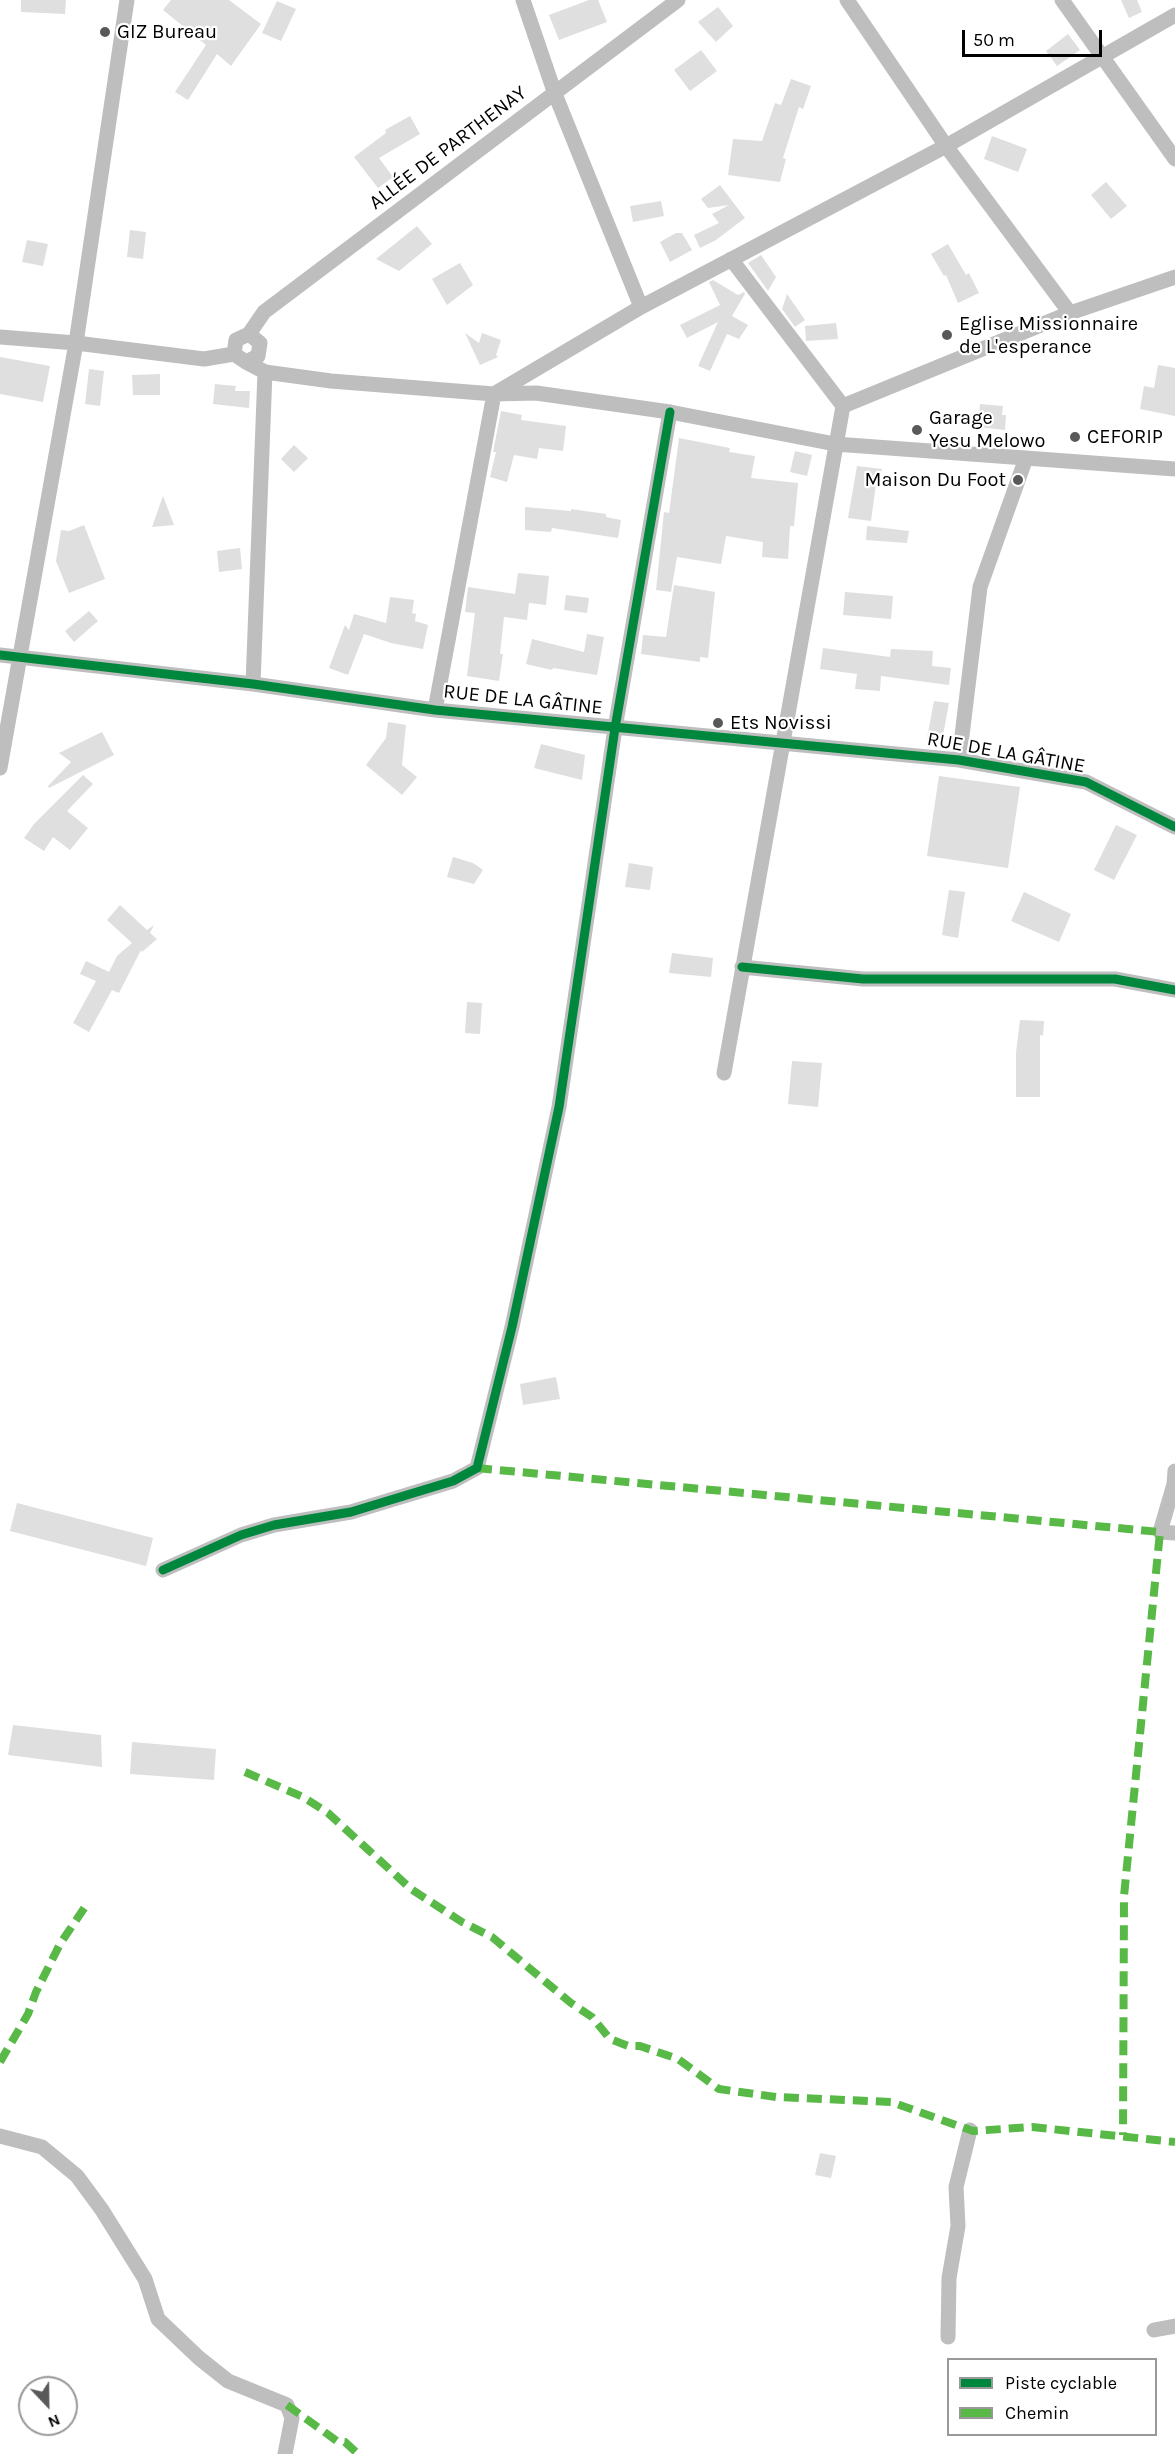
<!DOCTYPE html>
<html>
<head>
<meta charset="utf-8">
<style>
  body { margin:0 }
  #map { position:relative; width:1175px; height:2454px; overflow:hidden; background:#fff; font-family:Karla,sans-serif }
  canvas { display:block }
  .legend { position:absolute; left:947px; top:2358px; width:210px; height:78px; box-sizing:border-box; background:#fff; border:2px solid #999; margin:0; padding:8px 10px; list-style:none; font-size:18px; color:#000 }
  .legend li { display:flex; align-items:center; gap:12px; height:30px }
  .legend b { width:30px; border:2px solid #999 }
  .north { position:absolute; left:18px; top:2376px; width:60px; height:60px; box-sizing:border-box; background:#fff; border:2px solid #999; border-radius:50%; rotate:158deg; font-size:16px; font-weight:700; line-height:24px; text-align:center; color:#000 }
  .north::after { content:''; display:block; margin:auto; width:21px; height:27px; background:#595959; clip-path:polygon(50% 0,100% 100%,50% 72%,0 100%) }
  .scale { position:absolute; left:962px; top:30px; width:140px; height:27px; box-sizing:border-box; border:3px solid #000; border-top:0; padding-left:8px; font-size:18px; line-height:21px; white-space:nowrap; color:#000; -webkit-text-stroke:4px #fff; paint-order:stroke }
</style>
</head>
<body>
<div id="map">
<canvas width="1175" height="2454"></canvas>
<ul class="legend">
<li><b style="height:8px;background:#00873e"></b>Piste cyclable</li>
<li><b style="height:8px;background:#58b947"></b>Chemin</li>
</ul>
<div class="north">N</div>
<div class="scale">50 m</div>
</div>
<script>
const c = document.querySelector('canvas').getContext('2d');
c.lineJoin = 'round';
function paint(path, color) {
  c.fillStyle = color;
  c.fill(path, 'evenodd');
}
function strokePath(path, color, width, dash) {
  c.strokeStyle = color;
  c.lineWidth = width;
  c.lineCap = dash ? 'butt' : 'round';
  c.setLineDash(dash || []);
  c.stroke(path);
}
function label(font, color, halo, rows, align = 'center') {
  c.font = font + ' Karla,sans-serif';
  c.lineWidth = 4.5;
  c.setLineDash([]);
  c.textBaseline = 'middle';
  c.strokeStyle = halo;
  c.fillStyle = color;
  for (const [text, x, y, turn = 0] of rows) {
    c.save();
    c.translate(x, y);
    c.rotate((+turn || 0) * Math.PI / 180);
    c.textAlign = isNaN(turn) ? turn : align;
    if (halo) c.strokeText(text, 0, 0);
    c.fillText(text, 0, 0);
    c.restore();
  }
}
const building = new Path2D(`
  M21 0H66L65 14 21 12Z
  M171 0H229L261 24 231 66 217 54 188 100 175 92 206 45 163 10Z
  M589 0H598L607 22 559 40 549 15Z
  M1121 0H1137L1142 12 1129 18Z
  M277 1 296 9 281 41 262 33Z
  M718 7 733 26 716 42 698 22Z
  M1068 34 1080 50 1057 66 1046 51Z
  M701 50 717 71 690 91 674 70Z
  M791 79 811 86 803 109 799 107 783 158 786 159 780 182 728 175 733 139 762 141 775 103 781 105Z
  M410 116 420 134 379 158 393 177 378 188 354 157 386 133 385 130Z
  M992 136 1027 149 1018 172 984 159Z
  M1106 182 1127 206 1111 219 1091 195Z
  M720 185 745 218 716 240 700 248 694 235 719 223 712 214 729 205 708 208 701 199Z
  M661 201 664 216 633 222 630 206Z
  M417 226 432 244 399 271 376 259Z
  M130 230 146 232 143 259 127 257Z
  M676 233H682L692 250 670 262 660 242Z
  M27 240 48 244 43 266 22 262Z
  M948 244 966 275 969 273 979 293 958 303 946 275 944 276 931 254Z
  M761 255 776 277 768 291 748 263Z
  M460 263 473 285 447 305 432 279Z
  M713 280 738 295 744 292 745 294 732 316 748 325 739 339 727 334 710 371 698 366 718 322 687 338 680 325 720 305 709 282Z
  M787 294 805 320 795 327 782 309Z
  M836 323 838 339 806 341 805 326Z
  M465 333 479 343 482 333 501 340 496 355 498 357 480 365Z
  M0 357 50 366 43 402 0 394Z
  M1158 365 1175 368V416L1140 409 1144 386 1154 388Z
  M89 369 104 371 100 406 85 404Z
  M160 374V395H133L132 375Z
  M215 384 236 386 235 391H250L249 408 213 404Z
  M980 404 1003 406 1002 415H1006L1005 430 978 427Z
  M501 411 522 415 521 420 566 426 563 451 539 448 537 459 514 455 507 482 490 477 496 452H493Z
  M679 438 730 448 729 452 755 456 751 478 798 483 794 526H790L788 559 762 557 763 542 726 536 721 564 677 557 671 592 656 590 664 512 669 513Z
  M294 445 308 458 294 472 281 459Z
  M795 451 812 455 807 476 790 472Z
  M857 466 882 469 879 485 876 484 871 521 848 518Z
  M163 496 174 525 152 527Z
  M525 507 571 511V509L606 514V517L621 520 618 538 552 528 551 532 525 530Z
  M84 525 105 579 69 593 56 561 61 530 69 531Z
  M867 526 909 531 907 543 866 540Z
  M240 548 242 569 219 572 217 551Z
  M518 573 549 576 546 605 529 603 527 620 504 617 500 654H503L499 681 467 676 475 613 465 612 468 587 515 594Z
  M674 585 715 592 708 658 700 657V662L641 654 643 635 666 637Z
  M845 592 893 596 891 619 843 615Z
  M566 595 589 598 587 613 564 610Z
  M390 597 414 600 412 613 416 614 415 621 428 625 423 649 391 643 364 634 348 675 329 668 345 625 349 630 354 614 386 623Z
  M89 611 98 621 74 642 65 631Z
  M587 634 604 637 597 675 553 668 552 670 526 664 532 639 584 652Z
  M823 648 890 657 891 649 933 651 932 666 951 668 949 685 881 676 880 691 855 689 857 674 820 669Z
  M934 701 949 703 942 741 927 738Z
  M388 722 406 725 402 765 417 777 402 795 366 765 386 738Z
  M102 732 114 755 49 788 48 786 71 762 59 753Z
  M541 744 585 755 582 780 534 768Z
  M83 775 93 784 67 811 88 828 70 850 53 837 44 851 24 838 34 824Z
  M939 776 1020 787 1008 868 927 856Z
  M1116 825 1137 835 1114 880 1094 870Z
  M453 857 473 863 483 870 474 884 447 877Z
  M629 863 653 867 650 890 625 887Z
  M949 890 965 892 958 938 942 935Z
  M1024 892 1071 914 1059 942 1011 921Z
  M120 905 147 930 154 925 150 933 157 939 142 952 141 950 119 993 112 990 89 1032 73 1023 96 981 80 974 86 961 109 972 117 956 132 943 107 920Z
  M672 953 713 958 711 977 669 973Z
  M467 1002 482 1003 480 1034 465 1033Z
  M1020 1020 1044 1021 1043 1036 1040 1035V1097H1016V1053Z
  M792 1061 822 1063 818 1107 788 1104Z
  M556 1377 560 1399 523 1405 520 1384Z
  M17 1503 153 1538 146 1566 10 1531Z
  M13 1725 101 1735 102 1767 8 1755Z
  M132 1742 216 1749 214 1780 130 1774Z
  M820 2153 836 2156 831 2178 815 2175Z`);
const street = new Path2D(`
  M523 0 555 94 641 307
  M847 0 946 146 1070 313
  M1062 0 1175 159
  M731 259 843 406
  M249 334 264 312 678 0
  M0 337 76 343 204 359 234 354 246 362 258 356 260 343 249 334 236 340 234 354
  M246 362 265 372 331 381 494 394 536 393 670 412 835 444 1175 469
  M0 655 253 684 435 710 959 760 1086 782 1175 827
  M253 684 265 372
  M435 710 494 394 641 307 946 146 1175 15
  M959 760 980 587 1026 458
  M0 768 76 343 127 0
  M742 967 863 979H1115L1175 990
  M724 1073 843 406 1070 313 1175 277
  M1175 1471 1174 1484 1160 1532 1175 1533
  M163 1570 241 1535 274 1525 351 1512 453 1481 477 1468 512 1327 559 1107 615 728 670 412
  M0 2136 42 2147 77 2176 102 2210 145 2279 158 2319 199 2358 228 2381 287 2405 292 2418 285 2454
  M1154 2330 1175 2326
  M948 2337 949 2278 958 2226 956 2187 970 2130`);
const quiet = new Path2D(`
  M477 1468 1160 1532 1124 1896 1123 2135
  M245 1772 303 1797 328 1813 411 1889 462 1922 492 1937 571 2003 592 2017 610 2039 628 2046H640L678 2059 719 2089 776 2097 891 2102 973 2131 1032 2127 1175 2142
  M0 2062 28 2014 36 1992 60 1944 87 1904
  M287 2405 337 2441 345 2442 358 2454`);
const cycleway = new Path2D(`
  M0 655 253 684 435 710 959 760 1086 782 1175 827
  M742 967 863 979H1115L1175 990
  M163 1570 241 1535 274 1525 351 1512 453 1481 477 1468 512 1327 559 1107 615 728 670 412`);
const markers = [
  [105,32,6,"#595959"],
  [947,335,6,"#595959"],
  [917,430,6,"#595959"],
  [1075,437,6,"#595959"],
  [1018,480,6,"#595959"],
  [718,723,6,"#595959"]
];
const poiNames = [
  ["GIZ Bureau",117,32],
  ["Eglise Missionnaire",959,324],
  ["de L'esperance",959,347],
  ["Garage",929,418],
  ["Yesu Melowo",929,441],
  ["CEFORIP",1087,437],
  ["Maison Du Foot",1006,480,"right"],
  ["Ets Novissi",730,723]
];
const streetNames = [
  ["ALLÉE DE PARTHENAY",448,148,-37],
  ["RUE DE LA GÂTINE",523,700,6],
  ["RUE DE LA GÂTINE",1006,753,10]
];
paint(building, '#dfdfdf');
strokePath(street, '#bebebe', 15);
strokePath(quiet, '#58b947', 8, [15, 8]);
strokePath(cycleway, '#00873e', 9);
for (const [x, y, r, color] of markers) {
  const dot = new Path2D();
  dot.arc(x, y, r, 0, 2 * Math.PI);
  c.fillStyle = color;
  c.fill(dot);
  strokePath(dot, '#fff', 2);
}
label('20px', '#000', '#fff', poiNames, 'left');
label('20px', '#000', '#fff', streetNames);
</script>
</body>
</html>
